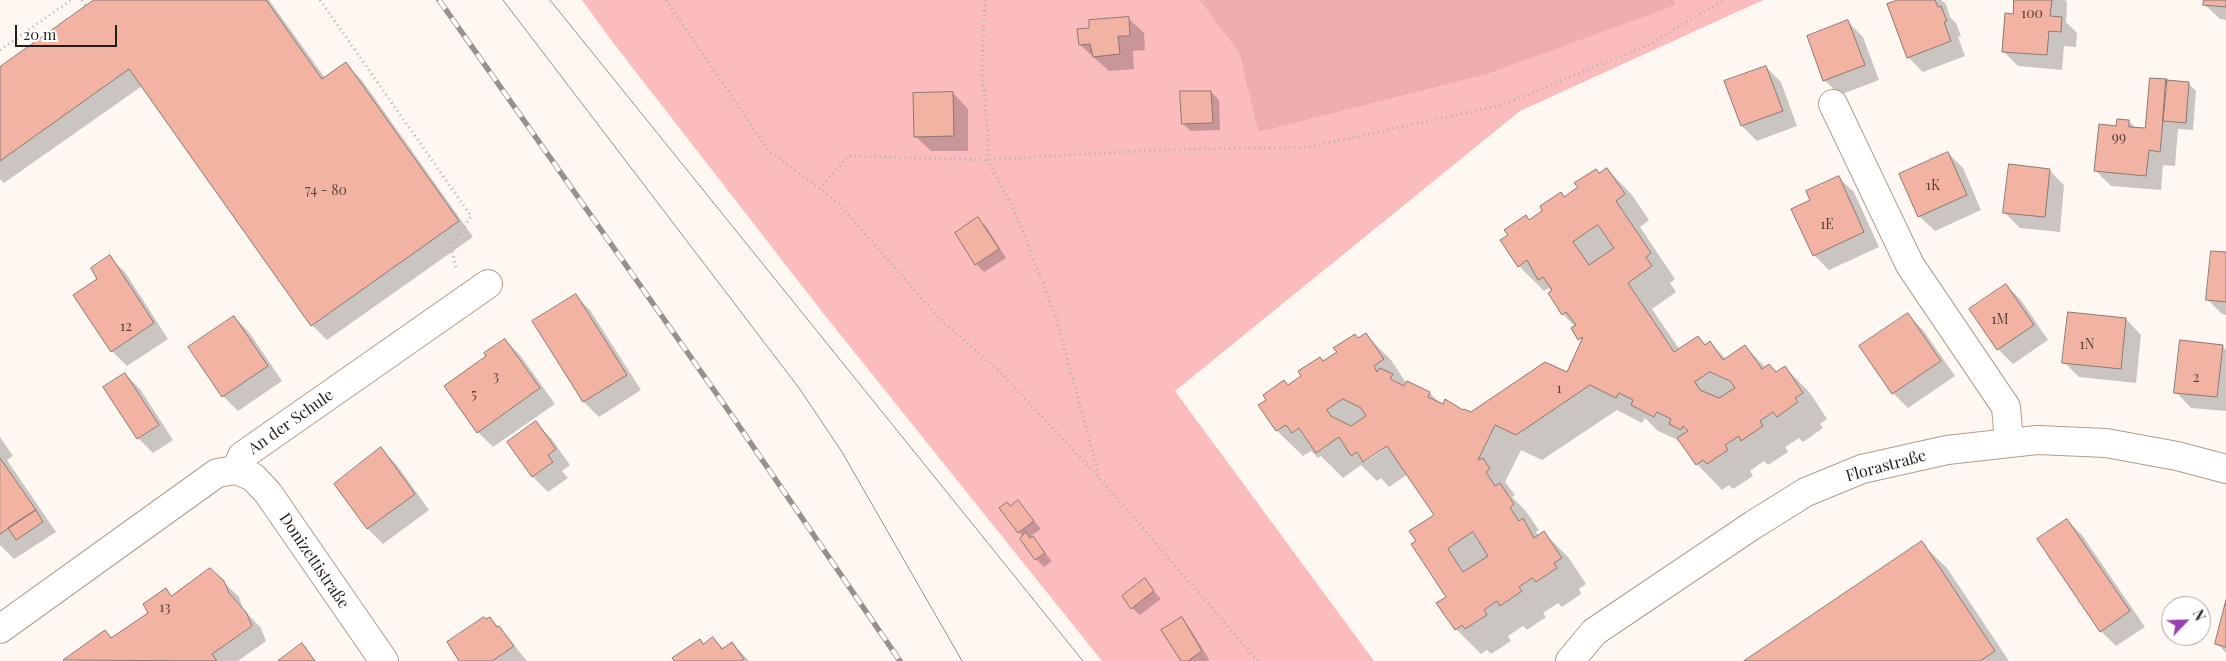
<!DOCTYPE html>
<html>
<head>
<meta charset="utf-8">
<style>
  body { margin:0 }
  #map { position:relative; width:2226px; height:661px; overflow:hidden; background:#fef7f2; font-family:"Playfair Display",serif }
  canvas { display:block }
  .north { position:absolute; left:2161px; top:596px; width:50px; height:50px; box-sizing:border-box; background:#fff; border:1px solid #a7a5a3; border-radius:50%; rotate:66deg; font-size:14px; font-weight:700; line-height:20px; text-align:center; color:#241e1a }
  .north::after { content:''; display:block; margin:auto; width:18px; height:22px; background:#9641ae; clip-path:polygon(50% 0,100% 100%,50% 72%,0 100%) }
  .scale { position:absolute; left:15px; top:25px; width:102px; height:22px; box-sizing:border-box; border:2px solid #241e1a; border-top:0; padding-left:6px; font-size:15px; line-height:18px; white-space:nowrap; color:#241e1a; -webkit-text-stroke:4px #fff; paint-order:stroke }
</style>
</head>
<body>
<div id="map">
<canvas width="2226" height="661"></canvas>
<div class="north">N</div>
<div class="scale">20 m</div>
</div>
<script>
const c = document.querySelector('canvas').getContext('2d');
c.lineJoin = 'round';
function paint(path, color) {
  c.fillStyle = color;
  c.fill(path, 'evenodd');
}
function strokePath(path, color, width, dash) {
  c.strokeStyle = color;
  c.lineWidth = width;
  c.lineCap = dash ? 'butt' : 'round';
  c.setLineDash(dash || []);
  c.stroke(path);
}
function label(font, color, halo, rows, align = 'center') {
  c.font = font + ' "Playfair Display",serif';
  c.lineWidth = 4.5;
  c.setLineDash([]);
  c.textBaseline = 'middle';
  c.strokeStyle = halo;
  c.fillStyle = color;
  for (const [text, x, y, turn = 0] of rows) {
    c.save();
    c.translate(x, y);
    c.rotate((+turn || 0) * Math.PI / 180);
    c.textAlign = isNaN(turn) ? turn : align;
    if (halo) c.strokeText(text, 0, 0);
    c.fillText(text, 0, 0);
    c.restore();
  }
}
const green = new Path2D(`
  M582 0H1199L1239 53 1258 132 1676 5 1674 0H1763L1520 111 1175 391 1374 661H1102L823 313 608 36Z`);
const forest = new Path2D(`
  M1199 0H1674L1676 5 1487 74 1258 132 1239 53Z`);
const shadow = new Path2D(`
  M96 0H269L325 78 345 64 361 79 473 237 327 340 312 325 142 86 4 183 0 179V68Z
  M1902 0H1941L1946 4 1950 17 1956 23 1961 36 1958 37 1965 56 1923 72 1908 57Z
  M2015 0H2065L2067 2 2066 22 2077 33 2076 47 2064 46 2062 70 2018 66 2003 51 2014 15Z
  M2205 0H2226V20L2220 19 2204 4Z
  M1128 18 1144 33 1145 50 1133 51 1134 69 1109 71 1080 45 1091 30Z
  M1848 22 1863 37 1879 80 1840 95 1824 80Z
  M1766 67 1781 82 1797 126 1757 141 1742 126Z
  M2189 84 2196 91 2193 130 2178 129 2175 166 2163 165 2161 190 2111 186 2096 171 2118 127 2129 121 2137 129 2146 130Z
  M1211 92 1219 100 1220 130 1191 131 1183 124Z
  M953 93 968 109V151H931L915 136Z
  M1948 153 1963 168 1981 210 1935 231 1919 216Z
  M1607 169 1632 195 1649 220 1640 227 1675 279 1670 283 1676 292 1652 309 1680 350 1698 337 1706 345 1710 343 1726 359 1745 346 1766 368 1777 373 1785 367 1810 393 1827 419 1820 424 1823 428 1803 442 1799 438 1785 447 1788 452 1768 465 1764 461 1750 471 1753 476 1733 489 1729 485 1722 490 1697 464 1680 441 1658 431 1645 418 1642 423 1617 410 1542 460 1521 450 1505 482 1515 495 1512 497 1525 510 1539 530 1536 532 1539 536 1544 533 1569 558 1586 584 1579 589 1581 594 1562 607 1558 603 1543 613 1546 617 1527 630 1523 626 1508 636 1511 641 1491 654 1487 650 1481 654 1456 629 1448 597 1418 541 1435 515 1408 474 1389 487 1381 478 1377 481 1361 465 1343 478 1321 456 1318 458 1311 451 1303 456 1277 431 1260 405 1365 334 1391 360 1407 384 1430 393 1442 405 1471 414 1567 374 1582 342 1575 327 1563 314 1552 292 1549 288 1544 291 1519 266 1530 221 1544 212 1561 194 1565 198ZM1382 448 1383 450 1365 462 1363 460Z
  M2049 170 2064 185 2060 232 2020 228 2005 213Z
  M1838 177 1854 192 1879 247 1829 270 1814 255 1812 201Z
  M978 219 986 226 1006 258 984 272 976 264Z
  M2226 254V315L2222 314 2207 299Z
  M109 257 125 272 168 339 127 366 112 351Z
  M2006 285 2021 300 2048 340 2013 364 1998 349Z
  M575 295 590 310 641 390 599 417 584 402 534 322Z
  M1908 315 1923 330 1955 376 1908 408 1893 393Z
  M234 317 249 332 282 381 238 411 223 396Z
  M2126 319 2141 335 2136 383 2079 377 2064 362Z
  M505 340 520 355 555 404 493 447 478 432 488 357Z
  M2222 346 2226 350V411L2191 408 2176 392Z
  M125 374 140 389 173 440 153 453 138 438Z
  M536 423 551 438 570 465 562 471 568 478 548 492 533 477 509 442Z
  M0 437 13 456 7 460 56 532 14 559 0 545Z
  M381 449 396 464 429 510 383 544 368 529 336 484Z
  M1018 502 1041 529 1031 536 1052 561 1044 567 1036 559 1023 537 1001 508 1010 507Z
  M2067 520 2082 535 2145 627 2116 646 2101 631Z
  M1921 543 1947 568 2009 661H1746Z
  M210 569 239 597 243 609 261 628 266 641 238 661 64 660 105 631 112 638 150 613 165 590 172 597Z
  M1144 580 1161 599 1140 615 1132 608Z
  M2226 605V653L2217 643Z
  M490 618 505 634 527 661H460L486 621Z
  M1181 619 1189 627 1209 659 1207 661H1182Z
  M713 639 724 649 732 643 749 661H675L699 640 704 645Z`);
const building = new Path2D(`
  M94 0H266L322 79 346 62 459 221 311 326 129 69 0 161V67Z
  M1898 0H1935L1938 7 1941 6 1947 21 1944 22 1951 41 1907 58 1887 4Z
  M2014 0H2052L2050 16 2062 17 2061 32 2049 31 2047 55 2002 52 2005 13 2013 14Z
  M2204 0H2226V7L2203 5Z
  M1129 17 1130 36H1118L1120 54 1093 57 1090 44 1079 45 1077 29 1089 28V20Z
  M1848 20 1865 65 1823 81 1807 36Z
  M1766 66 1783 111 1741 126 1724 81Z
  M2150 78 2167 79 2160 152 2149 150 2146 176 2094 171 2099 124 2116 126 2117 119 2129 120V127L2145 128Z
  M2166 80 2189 82 2186 123 2163 121Z
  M1180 91H1211L1213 123 1182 124Z
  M953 92 954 136 914 137 913 93Z
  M1948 152 1967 195 1918 217 1899 174Z
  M2009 164 2050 169 2045 217 2003 213Z
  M1607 168 1625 194 1616 201 1651 253 1646 257 1652 266 1628 283 1674 352 1698 336 1705 345 1710 341 1723 360 1745 345 1762 369 1769 364 1776 372 1785 366 1803 393 1795 398 1798 402 1777 417 1773 412 1760 421 1763 426 1741 441 1739 436 1725 445 1728 450 1707 464 1703 460 1696 465 1677 438 1688 431 1683 426 1681 430 1669 424 1671 419 1657 412 1654 417 1631 405 1633 400 1619 393 1616 398 1590 385 1516 435 1495 425 1478 460 1483 458 1490 469 1486 472 1495 486 1500 483 1514 504 1510 508 1519 521 1523 518 1534 538 1544 531 1562 558 1554 563 1557 568 1536 582 1532 578 1519 587 1522 591 1500 606 1497 601 1484 610 1487 615 1465 629 1462 625 1455 630 1436 603 1446 597 1411 544 1416 541 1409 531 1434 515 1387 446 1363 462 1357 452 1351 456 1339 437 1316 453 1299 428 1292 433 1286 425 1276 431 1258 405 1266 400 1263 395 1284 380 1288 385 1301 376 1298 371 1320 357 1323 361 1337 352 1333 348 1355 334 1358 338 1366 333 1384 359 1374 366 1377 372 1380 368 1393 374 1390 379 1404 386 1407 381 1430 392 1428 397 1443 404 1445 399 1463 410 1464 409 1471 412 1545 362 1567 372 1583 337 1578 340 1571 328 1576 325 1566 312 1562 315 1548 293 1552 290 1543 277 1538 280 1527 260 1518 267 1500 240 1508 235 1504 230 1526 215 1529 220 1542 211 1540 206 1561 192 1564 197 1578 187 1574 183 1596 169 1599 173ZM1598 225 1614 248 1589 265 1573 242ZM1710 372 1730 381 1735 388 1719 398 1700 390 1695 382ZM1343 399 1361 408 1366 416 1351 426 1331 416 1327 410ZM1473 532 1488 556 1463 572 1448 549Z
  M1839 176 1864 232 1813 256 1791 209 1810 200 1806 191Z
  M978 217 999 249 975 265 955 233Z
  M2211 251 2226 252V302L2206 300Z
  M110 255 154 323 111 352 73 295 97 279 91 268Z
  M2006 284 2034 325 1997 350 1969 309Z
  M576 294 627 375 583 402 532 321Z
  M2068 312 2126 318 2121 369 2062 363Z
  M1908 313 1941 361 1892 394 1859 346Z
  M234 316 268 366 222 397 188 347Z
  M505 339 540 388 477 433 444 386 486 356 484 353Z
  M2180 340 2223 345 2217 397 2174 393Z
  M125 373 159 425 137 439 103 387Z
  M536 421 556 449 548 455 553 462 532 477 507 442Z
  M381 447 415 494 367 529 334 484Z
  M0 458 36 510 0 534Z
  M1018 500 1034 521 1018 533 999 508 1007 502 1010 506Z
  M36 510 43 522 16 540 8 528Z
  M2067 519 2130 611 2100 632 2037 539Z
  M1026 532 1030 538 1033 536 1045 553 1035 560 1020 539Z
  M1922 541 1995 651 1980 661H1744Z
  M210 568 224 581 229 593 246 612 252 626 212 654 217 661 63 660 105 630 111 638 148 613 143 604 166 588 171 596Z
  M1145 578 1154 591 1131 609 1122 596Z
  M2226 600V647L2215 644Z
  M484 617 486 619 490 617 497 627 499 626 514 646 492 661H459L447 642Z
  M1182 617 1202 651 1188 661H1181L1161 630Z
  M713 637 722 649 732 642 744 659 741 661H674L672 658 700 639 703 644Z
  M302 643 315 661H278Z`);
const path = new Path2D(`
  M82 0 86 6
  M320 0 471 216 451 248 456 268
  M666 0 768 150 838 203 941 320 1001 373 1100 479 1258 661
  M985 0 982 70 988 134 987 160 1014 209 1056 317 1100 479
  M0 50 71 0
  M820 189 848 156 987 160 1155 150 1309 147 1502 105 1650 44 1723 0`);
const minor = new Path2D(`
  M1833 104 1910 265 2006 407 2009 442
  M236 470 242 456 488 284
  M236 470 253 477 268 493 384 661
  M0 629 217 473 236 470
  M1570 661 1594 632 1753 525 1806 492 1862 469 1947 450 2037 440 2106 443 2177 456 2226 469`);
const tram = new Path2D(`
  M503 0 799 388 842 452 962 661
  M550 0 1083 661`);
const rail = new Path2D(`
  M439 0 728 410 900 661`);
const numberNames = [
  ["100",2032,14],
  ["99",2119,138],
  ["1K",1933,186],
  ["74 - 80",326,191],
  ["1E",1827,225],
  ["1M",2000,320],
  ["12",126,327],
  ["1N",2087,345],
  ["3",496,377],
  ["2",2196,378],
  ["1",1559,389],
  ["5",474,395],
  ["13",165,608]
];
const streetNames = [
  ["An der Schule",291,422,-35],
  ["Florastraße",1886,466,-15],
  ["Donizettistraße",314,561,56]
];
paint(green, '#fbbcbe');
paint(forest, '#f0adaf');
paint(shadow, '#0003');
paint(building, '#f3b3a2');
strokePath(building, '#8b7873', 1);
strokePath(minor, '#ad9d93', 30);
strokePath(path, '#b5aeaa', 3, [1, 4]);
strokePath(minor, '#fff', 28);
strokePath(tram, '#97908c', 1);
strokePath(rail, '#97908c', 5.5);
strokePath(rail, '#fff', 4, [11]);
label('14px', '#58433c', null, numberNames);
label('16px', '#241e1a', '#fff', streetNames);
</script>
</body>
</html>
